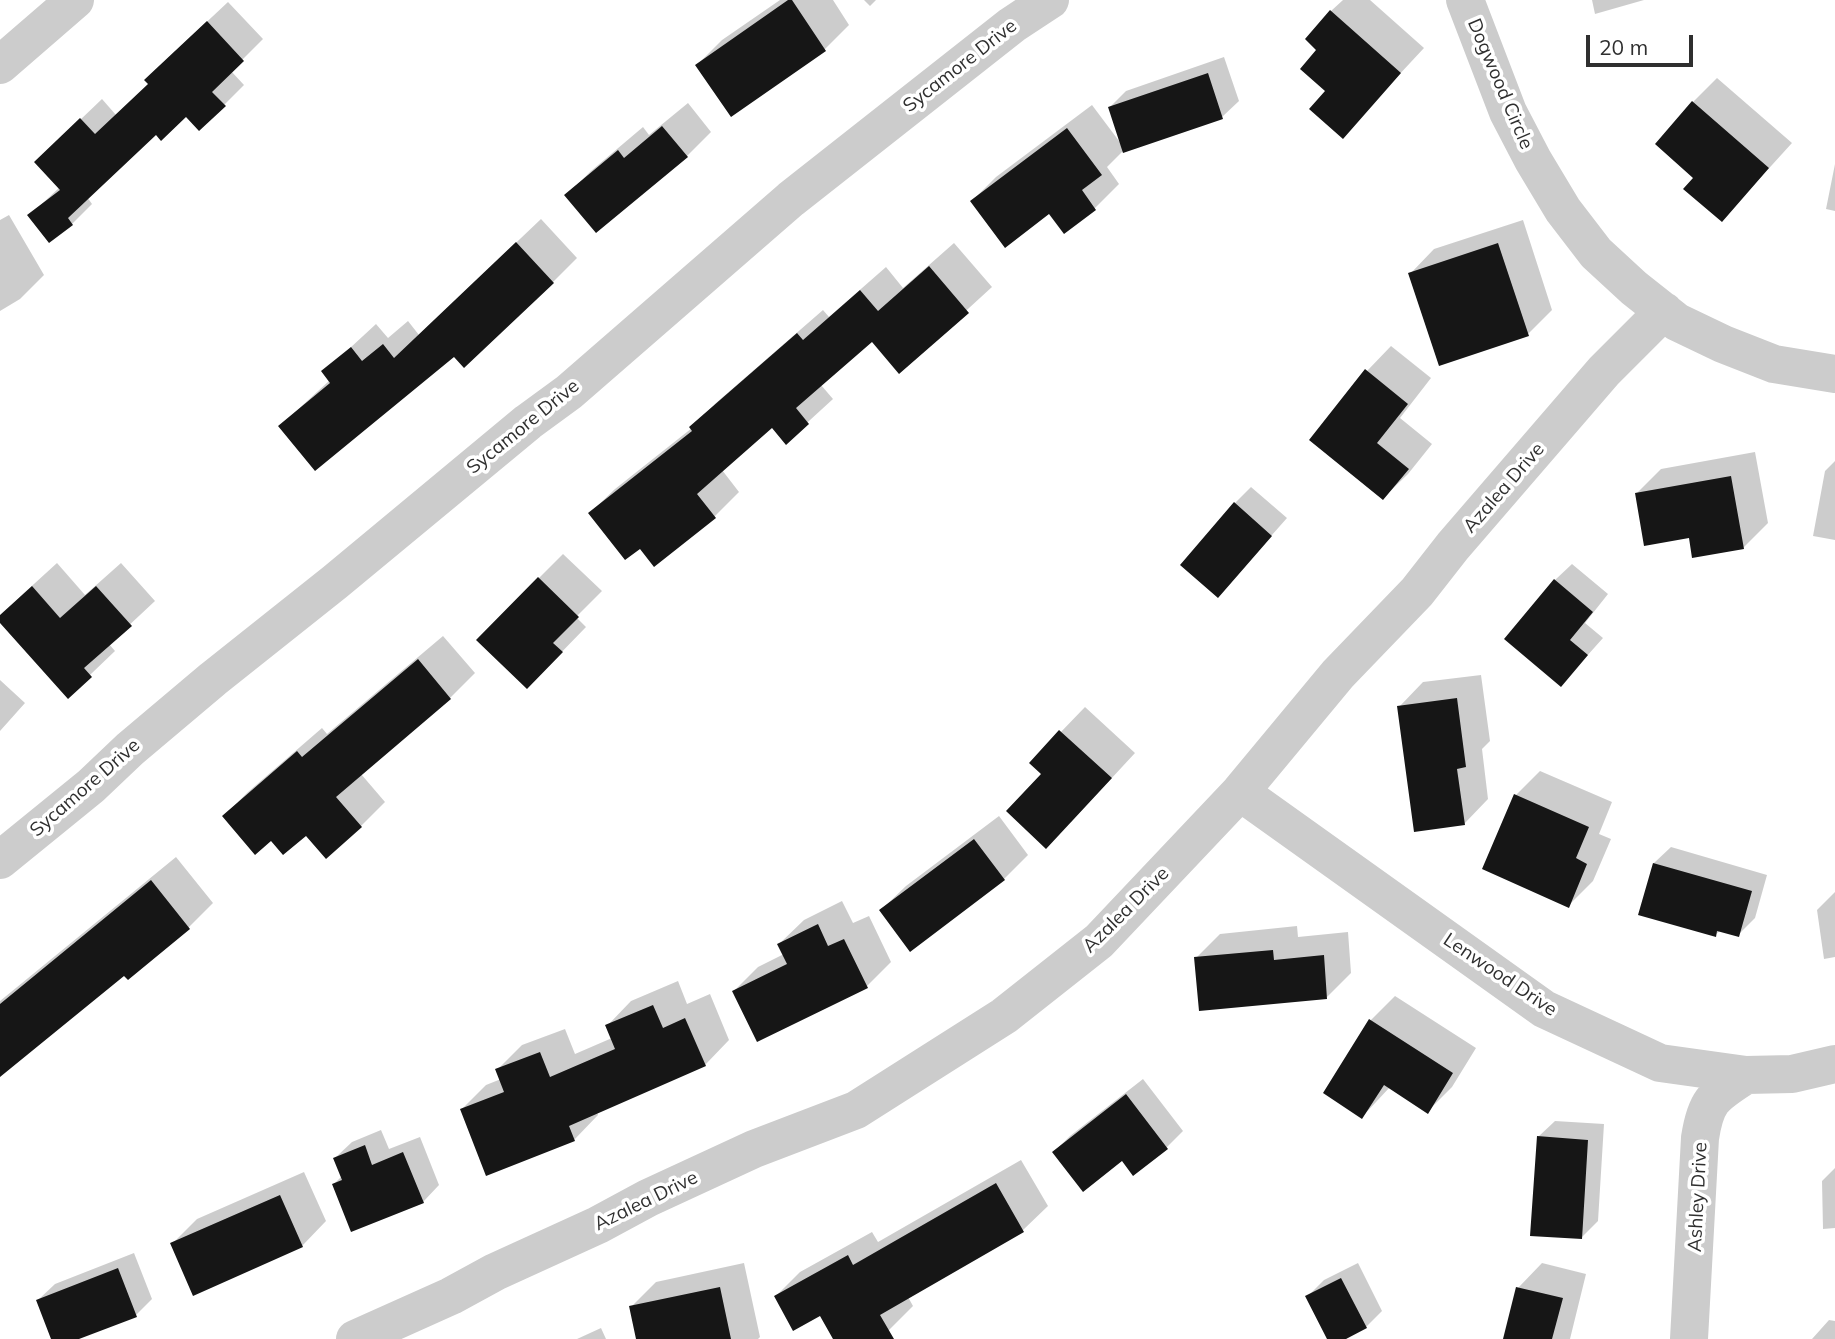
<!DOCTYPE html>
<html>
<head>
<meta charset="utf-8">
<style>
  body { margin:0 }
  #map { position:relative; width:1835px; height:1339px; overflow:hidden; background:#fff; font-family:Mulish,sans-serif }
  canvas { display:block }
  .scale { position:absolute; left:1586px; top:35px; width:107px; height:32px; box-sizing:border-box; border:4px solid #2f2f2f; border-top:0; padding-left:9px; font-size:21px; line-height:24px; white-space:nowrap; color:#2f2f2f; -webkit-text-stroke:5px #fff; paint-order:stroke }
</style>
</head>
<body>
<div id="map">
<canvas width="1835" height="1339"></canvas>
<div class="scale">20 m</div>
</div>
<script>
const c = document.querySelector('canvas').getContext('2d');
c.lineJoin = 'round';
function paint(path, color) {
  c.fillStyle = color;
  c.fill(path, 'evenodd');
}
function strokePath(path, color, width, dash) {
  c.strokeStyle = color;
  c.lineWidth = width;
  c.lineCap = dash ? 'butt' : 'round';
  c.setLineDash(dash || []);
  c.stroke(path);
}
function label(font, color, halo, rows, align = 'center') {
  c.font = font + ' Mulish,sans-serif';
  c.lineWidth = 7;
  c.setLineDash([]);
  c.textBaseline = 'middle';
  c.strokeStyle = halo;
  c.fillStyle = color;
  for (const [text, x, y, turn = 0] of rows) {
    c.save();
    c.translate(x, y);
    c.rotate((+turn || 0) * Math.PI / 180);
    c.textAlign = isNaN(turn) ? turn : align;
    if (halo) c.strokeText(text, 0, 0);
    c.fillText(text, 0, 0);
    c.restore();
  }
}
const shadow = new Path2D(`
  M780 0H833L849 25 825 49 732 115 697 65 722 40Z
  M864 0H876L870 6Z
  M1343 0H1370L1424 48 1342 136 1327 91 1319 50 1331 11Z
  M1592 0H1644L1595 14Z
  M228 2 263 39 231 71 244 85 224 105 186 115 156 132 87 197 92 204 72 224 30 215 60 187 57 142 102 99 116 115 150 84 166 60Z
  M1224 57 1239 101 1222 117 1123 151 1107 167 1119 184 1095 208 1064 232 1050 212 972 201 996 177 1092 105 1122 145 1110 107 1126 91Z
  M1717 78 1792 143 1722 220 1693 102Z
  M688 103 711 132 687 156 596 231 567 195 591 171 643 127 649 135Z
  M1835 164V211L1826 209Z
  M9 215 44 275 20 299 0 311V220Z
  M541 219 577 258 553 282 454 354 280 426 330 380 324 372 376 324 388 338 408 321 419 335Z
  M1523 220 1552 310 1528 334 1410 274 1434 249Z
  M954 243 992 287 899 372 872 340 821 385 833 399 786 442 772 426 722 470 739 492 715 516 654 564 640 546 590 513 615 489 692 428 716 403 823 310 829 317 886 267 903 288Z
  M1391 346 1431 378 1400 418 1432 444 1408 474 1383 498 1367 371Z
  M1755 452 1768 523 1743 548 1690 536 1637 493 1661 469Z
  M1835 461V540L1813 536 1825 471Z
  M1251 487 1287 518 1218 596 1235 503Z
  M563 554 602 591 576 617 586 627 552 662 539 578Z
  M57 563 85 595 121 563 155 601 109 644 115 651 68 696 0 620V617L23 594Z
  M1572 564 1608 594 1585 623 1603 638 1561 685 1555 580Z
  M443 636 475 673 450 698 361 774 385 802 361 826 271 839 224 816 248 792 322 728 327 734Z
  M1481 675 1490 741 1482 749 1488 799 1464 824 1399 707 1423 682Z
  M0 680 25 703 0 731Z
  M1085 707 1135 753 1071 822 1043 774 1031 763Z
  M1540 771 1612 802 1599 834 1611 839 1593 881 1568 906 1516 795Z
  M999 816 1028 855 1004 879 881 910 906 886Z
  M1671 847 1767 875 1755 918 1738 935 1721 930 1715 935 1641 914 1654 863Z
  M176 857 213 903 189 927 128 978 125 974 0 1075V1001Z
  M1835 892V957L1824 959 1817 910Z
  M842 901 853 923 869 916 891 962 867 986 734 991 758 967 784 954 779 944 804 920Z
  M1297 926 1298 937 1348 932 1351 973 1327 997 1196 958 1220 934Z
  M678 981 687 1004 710 994 729 1040 705 1065 597 1112 598 1115 574 1140 462 1109 486 1085 501 1079 497 1070 522 1045 565 1029 575 1054 612 1038 607 1026 631 1001Z
  M1395 996 1476 1048 1452 1087 1428 1111 1390 1087 1362 1117 1371 1020Z
  M1143 1079 1183 1131 1167 1147 1122 1159 1054 1152 1070 1136Z
  M1555 1121 1604 1124 1598 1221 1582 1237 1538 1137Z
  M381 1130 389 1149 420 1137 439 1185 423 1202 334 1184 342 1176 335 1158 352 1142Z
  M1021 1160 1048 1206 1023 1230 908 1297 913 1306 889 1330 873 1339H835L821 1314 776 1296 800 1272 872 1232 878 1242Z
  M1835 1168V1228L1823 1229 1822 1181Z
  M304 1172 326 1221 302 1246 172 1244 197 1219Z
  M134 1253 152 1299 136 1315 74 1339H53L38 1300 55 1284Z
  M744 1263 760 1337 758 1339H638L631 1307 656 1282Z
  M1358 1263 1382 1311 1366 1327 1342 1339H1329L1307 1297 1324 1280Z
  M1542 1263 1586 1274 1570 1339H1505L1518 1288Z
  M1829 1320 1835 1321V1339H1812Z
  M601 1328 606 1339H577Z`);
const building = new Path2D(`
  M788 0H792L826 51 731 117 695 65Z
  M1330 10 1401 73 1343 139 1309 109 1325 91 1300 69 1316 50 1305 39Z
  M207 21 244 61 212 92 226 106 199 131 186 117 161 141 156 135 68 218 73 225 49 243 27 215 60 190 34 162 80 118 95 134 148 84 144 80Z
  M1208 73 1223 119 1123 153 1108 107Z
  M1692 101 1769 168 1722 222 1683 189 1693 178 1655 144Z
  M662 126 688 157 596 233 564 195 618 150 624 158Z
  M1067 128 1102 175 1082 190 1096 210 1064 234 1049 214 1005 248 970 201Z
  M516 242 554 283 464 368 454 357 315 471 278 426 330 383 321 371 351 347 362 361 383 344 394 358Z
  M1498 243 1529 336 1439 366 1408 273Z
  M929 266 969 313 899 374 872 342 796 408 809 424 786 445 772 428 697 494 716 518 654 567 640 549 625 560 588 513 692 431 689 427 797 333 803 340 860 290 878 311Z
  M1365 369 1408 404 1377 443 1409 469 1383 500 1309 440Z
  M1731 476 1744 549 1692 558 1689 538 1644 546 1635 493Z
  M1234 502 1272 536 1218 598 1180 565Z
  M538 577 579 617 553 643 563 652 527 689 476 640Z
  M1554 579 1593 612 1570 640 1588 655 1561 687 1504 639Z
  M32 586 60 618 96 586 132 626 84 668 92 677 68 699 0 623V615Z
  M418 659 451 699 336 797 362 827 326 859 306 836 283 855 271 841 255 855 222 816 297 751 302 757Z
  M1457 698 1466 767 1457 769 1465 825 1414 832 1397 706Z
  M1059 730 1112 778 1046 849 1006 811 1041 774 1029 763Z
  M1514 794 1589 827 1576 858 1587 864 1569 908 1482 869Z
  M974 839 1005 880 910 952 879 910Z
  M1653 863 1752 891 1739 937 1717 931 1716 937 1638 915Z
  M151 880 190 929 128 980 124 976 0 1077V1004Z
  M818 924 828 946 844 939 868 988 757 1042 732 991 787 964 777 944Z
  M1273 950 1274 960 1324 955 1327 999 1199 1011 1194 957Z
  M653 1005 663 1028 685 1018 706 1066 569 1126 575 1141 486 1176 460 1109 504 1092 495 1069 540 1052 550 1077 615 1049 605 1025Z
  M1369 1019 1453 1073 1428 1114 1384 1085 1362 1119 1323 1093Z
  M1126 1094 1168 1149 1133 1176 1122 1161 1083 1192 1052 1152Z
  M1537 1136 1588 1140 1582 1239 1530 1236Z
  M365 1145 372 1165 403 1152 424 1203 351 1232 332 1184 342 1180 333 1158Z
  M996 1183 1024 1232 880 1315 894 1339H833L820 1316 793 1331 774 1296 848 1255 853 1265Z
  M280 1195 303 1247 193 1296 170 1243Z
  M118 1268 137 1317 79 1339H51L36 1300Z
  M1341 1278 1367 1328 1346 1339H1327L1305 1296Z
  M720 1287 731 1339H636L629 1306Z
  M1516 1287 1563 1298 1552 1339H1503Z`);
const minor = new Path2D(`
  M1465 0 1508 112 1533 160 1563 210 1596 253 1634 288 1677 322 1723 344 1774 364 1835 374
  M0 65 75 0
  M1240 792 1544 1009 1660 1063 1746 1075 1792 1074 1835 1064
  M0 860 91 786 130 749 213 679 335 582 528 422 569 392 791 199 1012 25 1050 0
  M355 1339 451 1296 495 1272 598 1225 648 1198 754 1149 856 1110 1004 1016 1099 941 1240 792 1338 674 1417 592 1453 546 1604 371 1664 311
  M1689 1339 1700 1138C1706 1099 1714 1096 1746 1075`);
const streetNames = [
  ["Sycamore Drive",960,66,-38],
  ["Dogwood Circle",1500,84,67],
  ["Sycamore Drive",523,427,-39],
  ["Azalea Drive",1504,488,-49],
  ["Sycamore Drive",85,788,-41],
  ["Azalea Drive",1126,910,-45],
  ["Lenwood Drive",1500,975,34],
  ["Ashley Drive",1698,1197,-87],
  ["Azalea Drive",646,1201,-26]
];
paint(shadow, '#0003');
paint(building, '#161616');
strokePath(minor, '#ccc', 38);
label('19px', '#2f2f2f', '#fff', streetNames);
</script>
</body>
</html>
